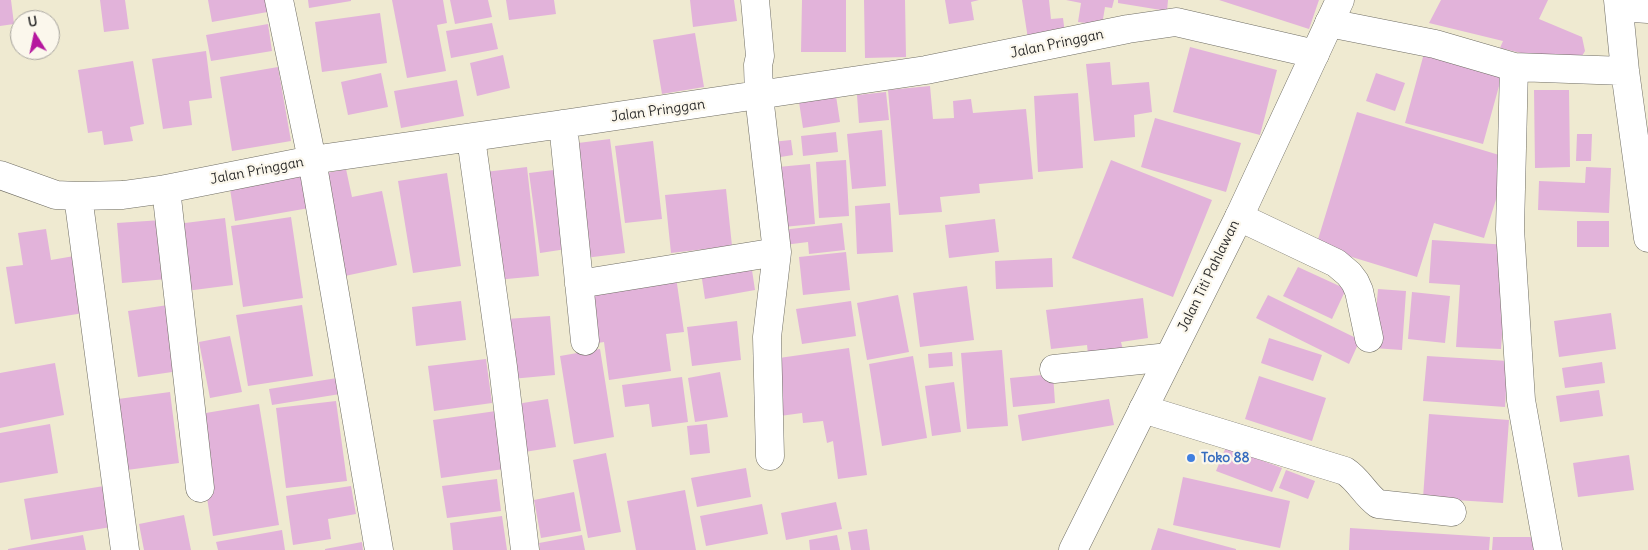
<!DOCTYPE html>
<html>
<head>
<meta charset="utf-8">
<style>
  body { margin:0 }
  #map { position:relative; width:1648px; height:550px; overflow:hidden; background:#efead1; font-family:Delius,sans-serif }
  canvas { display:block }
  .north { position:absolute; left:10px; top:10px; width:50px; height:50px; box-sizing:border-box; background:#fbf7ec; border:1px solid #a8a59f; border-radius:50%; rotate:350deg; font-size:14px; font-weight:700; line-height:20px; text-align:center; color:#2b2b2b }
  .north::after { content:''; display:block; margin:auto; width:18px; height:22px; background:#b5179e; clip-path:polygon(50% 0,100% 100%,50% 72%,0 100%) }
</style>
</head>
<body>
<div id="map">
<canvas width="1648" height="550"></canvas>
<div class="north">U</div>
</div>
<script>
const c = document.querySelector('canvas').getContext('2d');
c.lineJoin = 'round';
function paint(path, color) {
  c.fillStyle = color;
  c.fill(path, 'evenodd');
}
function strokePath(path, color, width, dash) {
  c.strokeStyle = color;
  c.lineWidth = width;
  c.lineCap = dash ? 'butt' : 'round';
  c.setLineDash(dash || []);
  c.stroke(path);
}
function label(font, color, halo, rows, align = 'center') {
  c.font = font + ' Delius,sans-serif';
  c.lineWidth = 4.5;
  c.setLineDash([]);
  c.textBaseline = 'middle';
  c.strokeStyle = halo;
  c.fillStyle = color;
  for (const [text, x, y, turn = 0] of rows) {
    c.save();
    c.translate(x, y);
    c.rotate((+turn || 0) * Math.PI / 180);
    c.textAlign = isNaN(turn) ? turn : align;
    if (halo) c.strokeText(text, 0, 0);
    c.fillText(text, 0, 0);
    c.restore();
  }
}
const building = new Path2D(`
  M0 0H11L14 24 0 26Z
  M100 0H125L129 29 104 32Z
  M208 0H271L273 11 212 22Z
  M308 0H351V1L309 8Z
  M392 0H443L447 23 437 25 446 71 407 78Z
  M450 0H488L492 17 455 24Z
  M506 0H554L556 14 509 20Z
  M690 0H734L737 21 693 27Z
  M802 0H846V52H801Z
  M864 0H905L906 57 865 58Z
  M945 0H979L971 2 974 20 949 24Z
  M1022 0H1049L1051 19 1063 18 1065 34 1028 39Z
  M1066 0H1114L1112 8 1105 7 1102 25 1078 22 1081 3Z
  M1118 0H1168L1167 11 1118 3Z
  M1219 0H1319L1309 29Z
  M1441 0H1548L1539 19 1582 37 1585 51 1578 63 1555 61 1500 48 1503 41 1429 23Z
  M380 13 387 63 322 72 315 22Z
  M492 23 498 49 451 58 446 31Z
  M268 24 272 51 211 61 206 35Z
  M695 33 704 87 662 94 653 40Z
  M1426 46 1504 68 1483 144 1405 123Z
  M1190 47 1277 70 1260 135 1173 112Z
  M206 51 212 98 189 101 192 125 163 129 152 59Z
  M503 55 510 88 477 96 470 63Z
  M133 61 144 124 130 127 133 141 104 145 102 131 88 133 78 70Z
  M1110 62 1112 85 1149 82 1152 112 1134 115 1135 137 1094 141 1086 64Z
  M278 67 291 141 232 151 220 77Z
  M381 73 388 107 348 115 341 82Z
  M1376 73 1405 83 1395 111 1366 101Z
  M457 80 464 116 401 128 394 91Z
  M930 86 933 119 954 118 953 101 971 99 973 113 1026 109 1033 179 979 184 980 193 940 197 942 212 899 215 888 90Z
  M1534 90H1569L1570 167 1535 168Z
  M886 92 889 120 859 123 857 95Z
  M1078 93 1083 168 1038 172 1034 96Z
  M836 96 840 122 803 128 799 102Z
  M1357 112 1509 158 1484 238 1434 223 1417 277 1316 246Z
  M1155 118 1241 143 1226 192 1141 167Z
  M882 130 886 186 852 189 847 134Z
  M836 132 838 152 803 156 801 136Z
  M1577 134H1592L1591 161H1576Z
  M610 139 625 253 585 258 570 144Z
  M791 140 793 155 774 158 772 142Z
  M653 141 662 219 625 223 615 146Z
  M846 160 849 216 819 218 816 162Z
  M1111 160 1212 200 1173 297 1072 258Z
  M810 164 815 224 783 227 778 167Z
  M527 167 539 276 496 280 485 172Z
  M1586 167 1611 168 1609 213 1538 210 1539 181 1585 183Z
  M346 169 352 197 382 191 397 265 340 277 317 175Z
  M562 169 573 248 540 253 529 173Z
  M447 173 461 266 413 273 398 181Z
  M304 176 309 208 235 221 230 189Z
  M726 189 732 246 671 253 665 195Z
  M890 203 893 252 857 254 855 206Z
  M291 217 303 298 243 307 231 226Z
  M225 218 233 285 186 291 177 224Z
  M995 219 999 252 949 258 945 225Z
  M162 220 167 279 122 283 117 223Z
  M1577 221H1609V247H1577Z
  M842 223 845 250 809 254 808 242 784 245 782 230Z
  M46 229 51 260 80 255 90 312 15 324 6 267 23 265 18 233Z
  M1432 240 1508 245 1501 349 1456 347 1460 285 1429 283Z
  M846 252 850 290 803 295 799 257Z
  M750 257 755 290 705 299 700 266Z
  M1052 258 1053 287 996 289 995 261Z
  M1298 267 1346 289 1332 319 1283 296Z
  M676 277 684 332 666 334 671 371 609 380 604 342 591 344 584 289Z
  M967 286 974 340 920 347 913 293Z
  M1378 289 1406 291 1402 350 1373 348Z
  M1412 292 1450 296 1445 343 1408 339Z
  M898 295 909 352 867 360 857 303Z
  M1268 295 1360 340 1349 364 1256 318Z
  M1143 298 1148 338 1121 342 1123 350 1088 354 1087 345 1051 349 1046 310Z
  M461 301 466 340 416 346 412 307Z
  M851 301 856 336 802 344 796 309Z
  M168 305 179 371 138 377 128 311Z
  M302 305 313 376 248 386 236 315Z
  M1611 313 1616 349 1559 357 1554 321Z
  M550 316 555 375 511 379 506 319Z
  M737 321 741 360 692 366 687 327Z
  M230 336 242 392 210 398 199 342Z
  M1269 338 1322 355 1313 381 1261 363Z
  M849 348 867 475 838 479 833 441 827 443 823 421 803 423 802 413 780 416 772 359Z
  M600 349 614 437 574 444 560 356Z
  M1002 350 1008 426 967 429 961 353Z
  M952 352 953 366 929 368 928 354Z
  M913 356 927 438 882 446 869 364Z
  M1427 356 1508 361 1505 407 1423 401Z
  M486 359 492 403 434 411 428 366Z
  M1602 362 1605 383 1565 388 1562 368Z
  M55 363 64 415 0 428V373Z
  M720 372 728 417 695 422 688 378Z
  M1053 374 1055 403 1013 407 1010 378Z
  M1259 376 1326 398 1312 441 1245 419Z
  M682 377 688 422 652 427 649 404 625 407 622 385Z
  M337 378 340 394 272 405 269 389Z
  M954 382 961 432 932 436 925 386Z
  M1599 390 1603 416 1560 422 1556 396Z
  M170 392 179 463 127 470 118 399Z
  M548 399 556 447 518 453 510 405Z
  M1109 399 1114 425 1022 441 1018 415Z
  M336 401 347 481 286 488 276 408Z
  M259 404 279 525 213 536 194 415Z
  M496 411 504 469 441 478 433 420Z
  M1429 414 1509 420 1503 503 1423 498Z
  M50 424 58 473 0 483V433Z
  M707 424 710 453 690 455 687 426Z
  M1226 447 1282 468 1272 492 1216 471Z
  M606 453 621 532 588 538 573 460Z
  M1629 455 1634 490 1578 497 1573 463Z
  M746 468 751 497 697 507 691 478Z
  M1286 470 1315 481 1308 499 1279 488Z
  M1183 477 1290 501 1280 548 1173 525Z
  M497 479 501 511 447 518 442 486Z
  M104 486 111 527 31 540 24 499Z
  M351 486 356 514 328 519 331 539 293 545 286 496Z
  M685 490 696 550H636L627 501Z
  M574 492 581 531 541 538 534 500Z
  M836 502 842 529 786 540 781 513Z
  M762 504 768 534 706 546 700 516Z
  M184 515 191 550H144L139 524Z
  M502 516 507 550H453L450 523Z
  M1158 528 1236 549V550H1151Z
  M1350 528 1490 537 1489 550H1349Z
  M867 529 870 550H851L848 532Z
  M282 530 285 550H218L216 542Z
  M83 535 86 550H8V549Z
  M582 535 585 550H540L539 543Z
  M837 535 840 550H810L809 540Z
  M1493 537H1537V550H1492Z
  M362 542 363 550H325V549Z`);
const minor = new Path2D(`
  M279 0 312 160 379 550
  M755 0 760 56 758 65 759 96 777 252 767 337 770 456
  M1618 0 1625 71 1648 238
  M1619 7 1648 9
  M1329 23 1435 44 1514 67 1625 71
  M1514 67 1510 229 1521 400 1548 550
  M563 124 585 341
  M471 138 503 367 525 550
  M0 175 56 195 78 196 123 195 166 189 312 160 563 124 926 70 1128 29 1176 22 1315 54
  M166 189 200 488
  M78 196 125 550
  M1239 217 1336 263 1349 274 1355 282 1359 291 1369 338
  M579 284 777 252
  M1054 369 1169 357
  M1143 409 1345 471C1359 480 1365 495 1378 504L1452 512`);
const major = new Path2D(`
  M1073 550 1239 217 1340 0`);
const markers = [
  [1191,458,5,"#3f7fe0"]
];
const streetNames = [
  ["Jalan Pringgan",1057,44,-12],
  ["Jalan Pringgan",658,111,-8],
  ["Jalan Pringgan",257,171,-11],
  ["Jalan Titi Pahlawan",1209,276,-64]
];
const shopNames = [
  ["Toko 88",1201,458]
];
paint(building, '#e2b3da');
strokePath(minor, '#706e65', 29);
strokePath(major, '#706e65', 29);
strokePath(minor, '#fff', 28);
strokePath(major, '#fff', 28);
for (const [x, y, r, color] of markers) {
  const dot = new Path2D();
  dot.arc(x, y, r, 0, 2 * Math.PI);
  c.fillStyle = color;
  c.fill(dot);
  strokePath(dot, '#fbf7ec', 2);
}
label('14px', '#2b2b2b', '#fbf7ec', streetNames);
label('bold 14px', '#366cbe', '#fbf7ec', shopNames, 'left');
</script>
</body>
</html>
